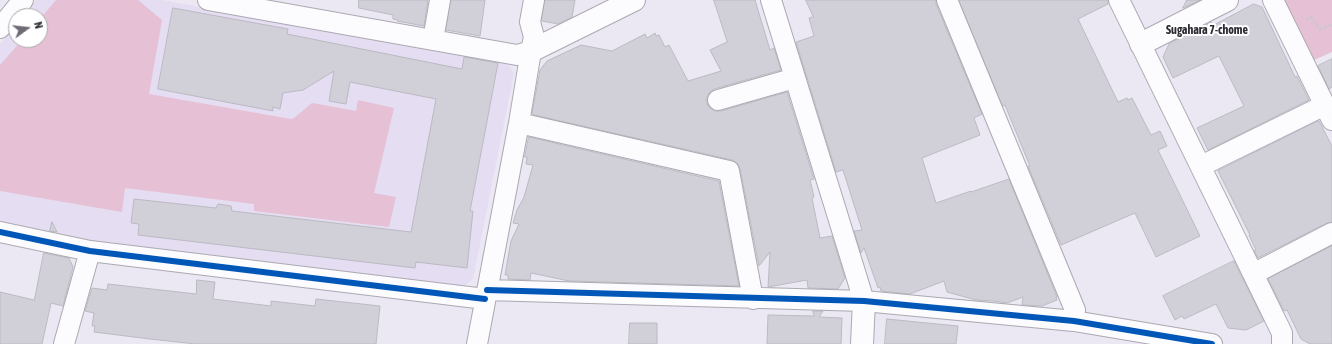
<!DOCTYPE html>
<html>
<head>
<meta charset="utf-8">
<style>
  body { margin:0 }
  #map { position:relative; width:1332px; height:344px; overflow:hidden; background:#ebe7f3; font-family:"Asap Condensed",sans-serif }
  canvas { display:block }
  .north { position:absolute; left:8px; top:8px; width:40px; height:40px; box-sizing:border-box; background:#fff; border:1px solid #abaaad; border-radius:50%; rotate:75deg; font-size:11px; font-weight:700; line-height:16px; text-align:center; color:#2d2a32 }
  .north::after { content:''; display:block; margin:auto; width:14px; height:18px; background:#706c76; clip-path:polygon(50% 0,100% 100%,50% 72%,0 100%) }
</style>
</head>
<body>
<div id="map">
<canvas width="1332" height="344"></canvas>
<div class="north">N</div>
</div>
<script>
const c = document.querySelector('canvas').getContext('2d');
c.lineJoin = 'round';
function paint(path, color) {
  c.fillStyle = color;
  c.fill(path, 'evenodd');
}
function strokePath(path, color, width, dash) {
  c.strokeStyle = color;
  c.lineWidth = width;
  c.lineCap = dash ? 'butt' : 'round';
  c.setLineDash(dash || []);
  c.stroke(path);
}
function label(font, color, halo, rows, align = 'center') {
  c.font = font + ' "Asap Condensed",sans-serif';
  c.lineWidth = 4;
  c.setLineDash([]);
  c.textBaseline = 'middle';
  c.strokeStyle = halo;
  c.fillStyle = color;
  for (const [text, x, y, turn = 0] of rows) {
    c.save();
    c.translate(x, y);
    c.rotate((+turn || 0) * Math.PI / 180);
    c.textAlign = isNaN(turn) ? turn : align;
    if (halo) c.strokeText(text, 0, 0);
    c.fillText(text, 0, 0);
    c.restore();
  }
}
const built = new Path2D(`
  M36 0H162L507 63 514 73 473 279 463 287 91 242 0 222V44L16 25V40H40V16H23Z`);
const green = new Path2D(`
  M56 0H138L162 20 149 94 291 119 294 118 312 103 356 111 358 100 394 108 374 193 396 197 389 227 254 211V204L125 188 122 212 0 191V65L22 40H40V19Z
  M1284 0H1332V52L1314 60Z`);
const building = new Path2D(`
  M359 0H428L424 26 397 21 398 20 393 19V15L359 8Z
  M451 0H485L480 36 446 30Z
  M545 0H575L572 17 558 24 542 21Z
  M714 0H755L770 50 774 48 781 70 714 89 710 92 707 97V104L710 108 715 111H721L787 92 814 179 810 180 814 197 812 198 820 238 832 236 845 278 838 289 808 288 807 280 768 287 770 252 759 266 740 169 737 163 732 160 534 115 532 113 540 70 547 61 581 45 612 51 645 34 647 38 655 33 656 36 659 35 665 47 669 45 688 81 721 71 710 50 727 42Z
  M806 0H936V4L982 114 974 118 980 135 922 158 936 203 971 191V192L1009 179 1057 297H1056L1057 300 1042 306 1022 305 1023 297 1007 303 993 301 976 300 947 292 944 281 910 294 881 291 880 287 878 288 864 248 861 253 854 231 862 230 843 170 836 172 796 42 814 36 809 18 813 17Z
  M959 0H1108V4L1078 19 1118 102 1127 98 1128 100 1132 98 1151 135 1160 131 1167 146 1158 150 1200 236 1156 257 1135 213 1061 245 1028 166H1030L1005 105 1003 106Z
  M1187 0H1200L1183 8Z
  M1254 4 1262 7 1295 77 1297 76 1309 100 1208 150 1197 128 1244 106 1219 56 1173 78 1163 57 1169 44 1211 22 1213 25Z
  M173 8 288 29 287 34 462 69 464 57 498 63 470 211H473L467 268 416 262 415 268 138 235 139 224 131 223 134 199 216 208 218 204 231 206 232 211 411 232 436 99 350 82 346 104 329 101 334 71 303 90 283 93 280 109 273 107V111L158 89Z
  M1332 59V87L1329 89 1318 66Z
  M1319 121 1332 146V222L1327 223 1258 258 1254 251 1256 250 1249 235H1250L1218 171Z
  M529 137 719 181 739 286 569 281 531 273 530 280 508 279V275H505L511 241 519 224 513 223 517 210 524 197 533 165 526 164 527 157H525Z
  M52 222 57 232 50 231Z
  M1332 246V344H1310L1301 339 1287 310 1284 311 1268 279Z
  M44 253 69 258 73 267 63 306 51 303 42 344H0V292L34 300Z
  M1234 261 1264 321 1246 330 1228 328 1216 304 1184 319 1182 316 1175 320 1163 296Z
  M197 280 215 282 213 299 271 306V301L315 306 316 299 380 306 376 344H196L150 339 94 332 95 326H92L94 313 85 311 92 288 107 290 108 284 196 294Z
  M813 311H823L819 317 842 318 841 344H767L768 315 814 316Z
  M887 319 958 326 956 344H885Z
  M630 323H657V344H629Z`);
const path = new Path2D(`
  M1306 20 1311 17 1320 29 1332 25`);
const minor = new Path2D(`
  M208 0 517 55 531 51 534 37 530 22 534 0
  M771 0 864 301
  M947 0 1075 310 1074 321
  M1119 0 1282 333V344
  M1273 0 1332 120
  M0 28 23 0
  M433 40 440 0
  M718 100 795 78
  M519 123 729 171 753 299
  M1201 166 1325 105
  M0 232 90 251 485 299
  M1253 274 1332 233
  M487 290 864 301 1074 321 1212 344
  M64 344 90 251
  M477 344 519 123 531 51`);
const tertiary = new Path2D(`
  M1141 44 1227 0
  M531 51 634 0
  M862 344 864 301`);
const cycleway = new Path2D(`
  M0 232 90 251 485 299
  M487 290 864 301 1074 321 1212 344`);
const neighbourhoodNames = [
  ["Sugahara 7-chome",1207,30]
];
paint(built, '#e5ddf2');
paint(green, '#e6c0d4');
paint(building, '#d1d0d9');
strokePath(building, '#bbbac3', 1);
strokePath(minor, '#aca9b2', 22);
strokePath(tertiary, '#aca9b2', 24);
strokePath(path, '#cac8cd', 2.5, [3, 2]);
strokePath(minor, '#fcfbfd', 20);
strokePath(tertiary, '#fcfbfd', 22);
strokePath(cycleway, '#0057b8', 6);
label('bold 12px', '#2d2a32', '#fff', neighbourhoodNames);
</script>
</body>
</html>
